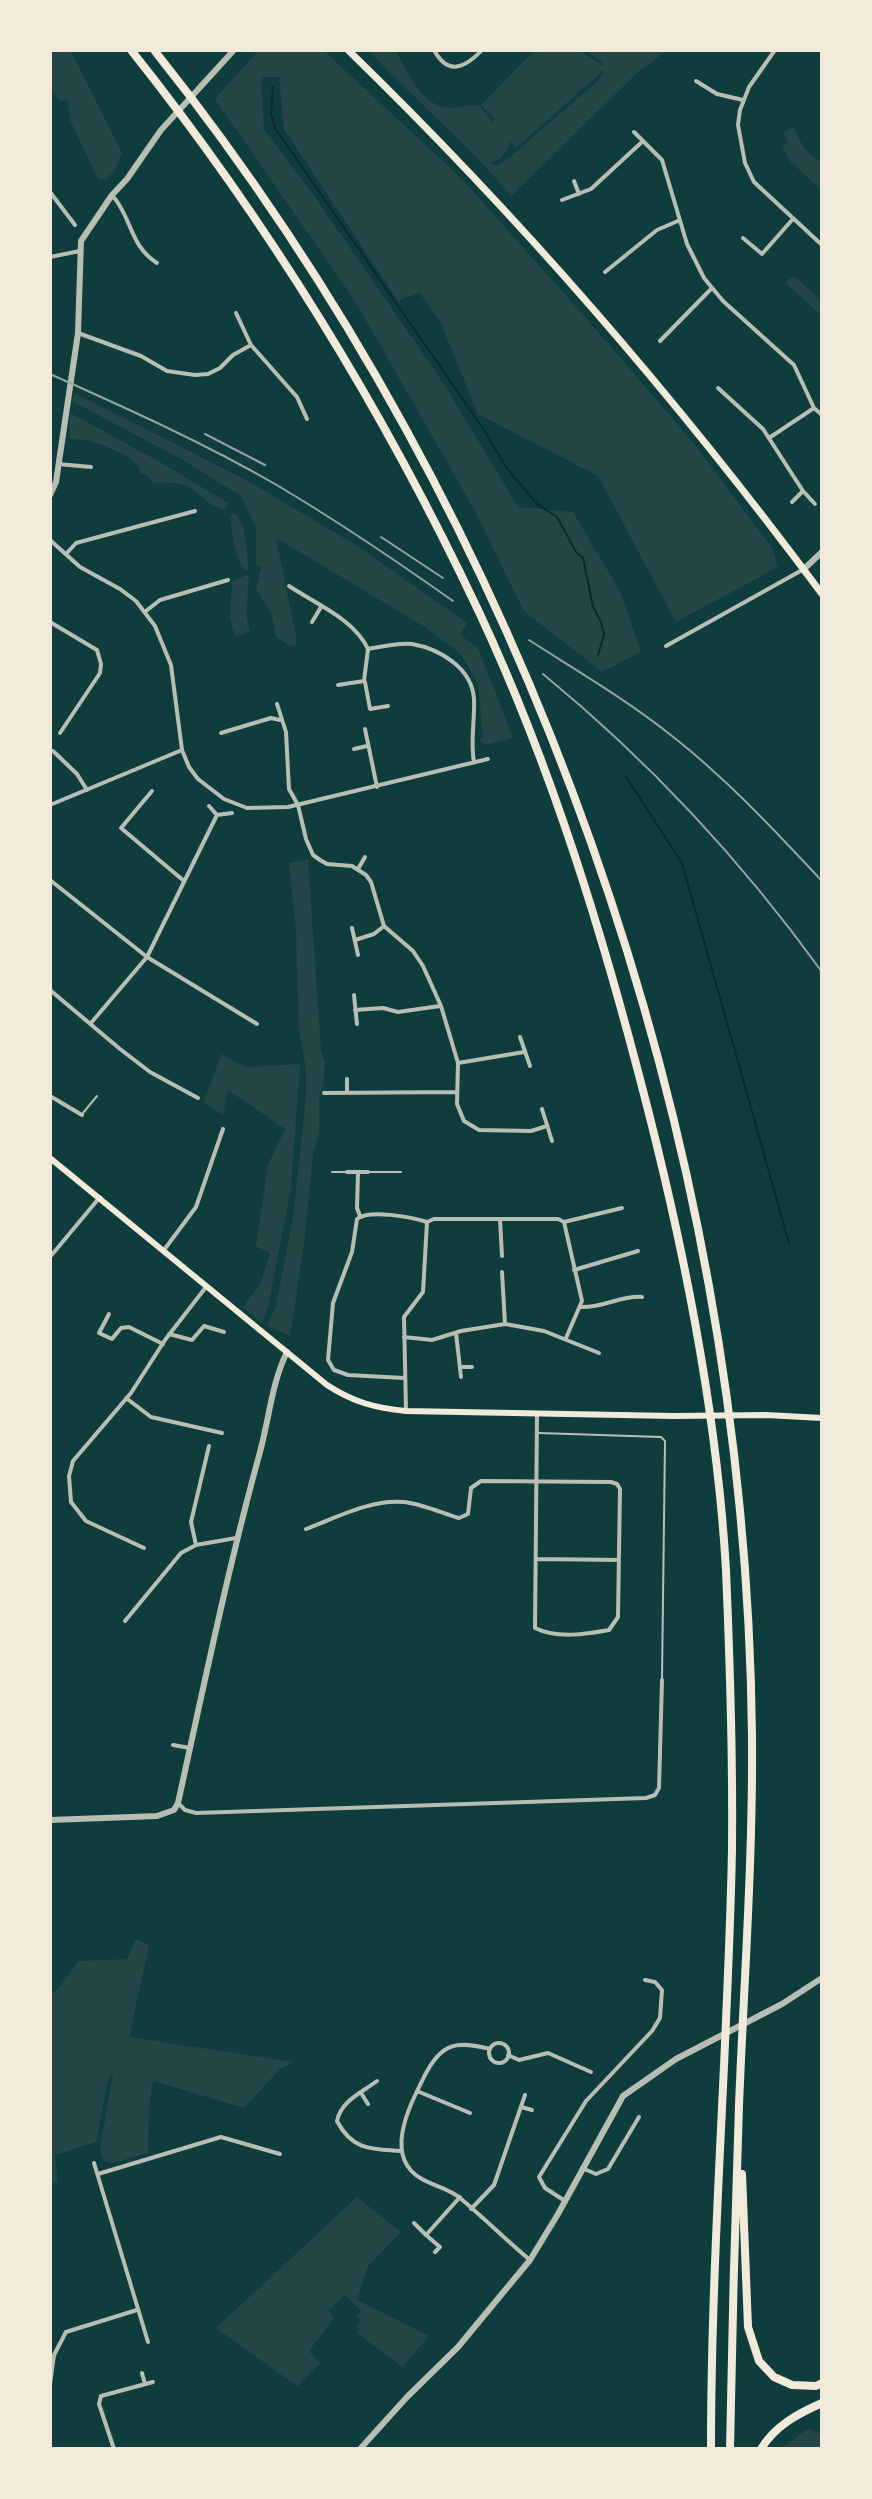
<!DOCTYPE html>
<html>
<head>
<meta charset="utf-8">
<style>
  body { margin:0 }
  #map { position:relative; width:872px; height:2499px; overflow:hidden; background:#0f3d3e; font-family:Inter,sans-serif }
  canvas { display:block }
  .frame { position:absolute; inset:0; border:52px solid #f1e9da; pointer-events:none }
</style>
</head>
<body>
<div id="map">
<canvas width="872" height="2499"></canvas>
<div class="frame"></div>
</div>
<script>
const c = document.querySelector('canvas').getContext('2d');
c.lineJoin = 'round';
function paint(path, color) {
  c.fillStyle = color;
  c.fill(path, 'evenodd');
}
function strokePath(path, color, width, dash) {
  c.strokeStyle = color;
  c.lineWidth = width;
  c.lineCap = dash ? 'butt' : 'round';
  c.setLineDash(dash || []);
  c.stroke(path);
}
const green = new Path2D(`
  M50 50H70L122 153 115 170 106 180 98 179 70 120 68 99 61 101C45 89 50 68 50 50Z
  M259 50H323L462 179 593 326 696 446 772 548 778 567 676 622 598 476 478 414 440 321 419 292 398 301 284 129 279 77H261L264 129 312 193 444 384 518 507 573 512 620 591 641 652 602 672 524 611 475 511 355 301 215 99Z
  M368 50H395C407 69 417 98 440 106 449 110 469 105 479 105L497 128 493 122 495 119 481 105 535 50H579L603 66V62L584 50H668L639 71 511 196C468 143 414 100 368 50ZM605 69 599 80 512 155 497 166 490 163 501 158 510 145 508 140 516 148Z
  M793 126C799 140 807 157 822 161V191L790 161 782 146 788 142 783 133Z
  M794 276 822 301V316L785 282Z
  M75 393 248 481 356 545 467 623 460 635 478 648 513 738 485 745 480 740 483 736 478 684 461 654 425 627 276 538 297 642 295 646 288 645 276 637 272 616 256 588 261 568 256 564V528L241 496 183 460 72 401Z
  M70 413 160 462 228 503 226 510C213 509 204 498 193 490 183 481 167 483 154 483L148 476 140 473V468C126 450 91 440 69 438Z
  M233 514 237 515 244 530 249 569 246 571C233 558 233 533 230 515Z
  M246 575 249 577 246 615 250 632 235 637 230 617 232 582Z
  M308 859 321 1051 325 1063 323 1084 319 1100V1134L313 1153 304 1244 290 1336 267 1326 276 1306 293 1218 306 1098V1068L299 1030 296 929 289 863Z
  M221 1054 246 1067 300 1064 291 1188 268 1307 262 1324 243 1307 261 1282 270 1253 256 1246 268 1165 285 1129 228 1090 223 1115 204 1102Z
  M136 1939 149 1946 129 2037 294 2062 281 2068 244 2108 153 2081 149 2107 148 2153 112 2163 103 2161 100 2151 113 2074 108 2079 96 2142 55 2155 58 2182 50 2184V1994L57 1990 79 1961 127 1959Z
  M357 2197 401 2232 368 2266 357 2300 429 2336 402 2367 357 2333 359 2330 356 2326 361 2321 357 2316 361 2311 345 2295 328 2310 334 2318 309 2351 320 2363 297 2386 216 2328Z
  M809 2428 822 2435V2449H780Z`);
const stream = new Path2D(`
  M273 87 271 114 275 128 484 430 506 467 537 504 557 517 576 552 583 558 593 607 601 622 604 635 598 655
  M626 777 682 863 789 1243`);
const service = new Path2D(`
  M83 1113 97 1096
  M332 1172H346
  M369 1172H401
  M539 1433 661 1437 665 1441 662 1678`);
const minor = new Path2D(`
  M434 50C448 76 465 68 482 50
  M775 50 749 87 740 110 738 125 745 163 754 182 822 245
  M696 81 717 94 743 100
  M634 132 662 160 687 244 704 278 723 301 794 365 814 408 822 415
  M574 181 579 194
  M50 192 75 225
  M112 195C133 219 129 245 157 263
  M562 200 591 189 643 141
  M743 238 762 254 792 220
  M50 257 80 251
  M605 272 657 230 678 221
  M236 313 251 345
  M78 333 141 356 167 371 195 375 208 374 220 368 233 355 251 345 297 397 307 419
  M660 341 711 289
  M718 388 763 429 803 491 815 504
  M769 438 814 408
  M58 464 91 467
  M792 502 803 491
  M50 540 80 567 120 589 136 601 155 626 171 665 182 750 189 767 198 779 224 799 247 808 288 807 488 759
  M66 554 76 543 195 511
  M289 586C316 604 354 619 368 649
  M146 611 160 600 228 580
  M50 622 97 650 101 664 100 673 60 733
  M312 622 321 607
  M666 646 804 569
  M365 682 370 709 388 706
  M338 685 364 681 368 649C382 647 399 642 412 644 440 649 472 668 474 699 475 720 470 742 474 762
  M277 704 286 732 289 789 298 805 306 839 313 855 320 860 327 864 352 866 366 875 371 882 384 926 413 951 423 966 441 1006 458 1063 457 1104 464 1121 479 1130 531 1131 547 1126
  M365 729 377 787
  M221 733 271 718 280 720
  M354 749 367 746
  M50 751H53L77 774 87 790
  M152 791 121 828 184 881
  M50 805 182 750
  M209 806 217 815
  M217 815 232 813
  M358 869 365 857
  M50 880 147 957 257 1024
  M352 928 358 955
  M355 940 374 934 384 926
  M50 990 120 1049 150 1072 198 1098
  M354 995 357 1024
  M355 1010 383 1008 398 1012 440 1006
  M91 1023 147 957 217 815
  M520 1037 530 1066
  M458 1063 524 1052
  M347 1079V1093
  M324 1093 457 1092
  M50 1096 82 1115
  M542 1109 552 1141
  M347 1172H368
  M358 1173 357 1208 360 1216
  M500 1219 502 1256
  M427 1222 434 1219H558L564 1222 622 1208
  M564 1222 582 1301 566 1338
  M164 1250 196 1207 223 1129
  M50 1257 100 1197
  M574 1270 638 1251
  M502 1272 505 1324
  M581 1307C603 1308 622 1295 642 1297
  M109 1314 99 1333 112 1339 121 1328 129 1327 163 1344
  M456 1333 461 1377
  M169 1334 192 1340 204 1326 224 1332
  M404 1337 432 1340 461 1331 505 1324 544 1331 599 1353
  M461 1367H472
  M404 1378 348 1375 334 1370 328 1360 333 1303 352 1252 357 1219C369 1209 411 1217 427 1222
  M126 1398 151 1417 222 1433
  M406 1411 404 1317 423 1292 427 1222
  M209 1446 191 1522 196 1545 236 1538
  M306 1529C335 1518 371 1499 404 1502 422 1504 442 1513 459 1518L468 1514 471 1488 481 1481 611 1482 617 1484 620 1489 618 1617 609 1630C587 1634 557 1639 535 1628 536 1557 537 1486 537 1415
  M144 1548 86 1521 71 1502 69 1476 73 1461 131 1393 165 1340 206 1287
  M536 1559 619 1560
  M125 1621 181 1553 196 1545
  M173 1745 190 1748
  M178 1803 185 1810 196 1813 646 1798 655 1795 659 1788 662 1680
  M489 2053a10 10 0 1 1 20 0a10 10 0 1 1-20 0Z
  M490 2049C457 2041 442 2042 425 2075 410 2105 382 2157 422 2179 434 2186 449 2189 460 2198 484 2218 506 2240 530 2260
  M508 2055 519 2060 548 2053 591 2072
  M377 2081C361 2093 341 2101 337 2121 352 2150 371 2149 400 2151
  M417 2091 470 2113
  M361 2093 368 2104
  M521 2107 532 2110
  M94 2163 148 2342
  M582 2168 596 2174 608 2169 639 2117
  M98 2174 221 2137 280 2154
  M565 2201 545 2188 539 2177 586 2101 652 2031 660 2018 662 1990 655 1982 645 1980
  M471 2209 494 2185 525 2095
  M414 2223 426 2235
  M435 2252 440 2247 426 2235 460 2197
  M142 2373 145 2384
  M50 2384 54 2355 66 2332 137 2310
  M114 2449 99 2404 101 2396 153 2382`);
const tertiary = new Path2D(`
  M50 495 56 482 78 333 81 241 112 195 127 179 161 130 234 50
  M804 569 822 552
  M50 1820 157 1816 174 1810 178 1803C204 1685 228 1568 260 1452 269 1419 272 1382 287 1352
  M360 2449 407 2397 458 2347 530 2260 558 2214 623 2096 676 2059 782 2004 822 1978`);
const secondary = new Path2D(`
  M50 1158 327 1385C353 1402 375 1408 406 1411L674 1416 766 1415 822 1418`);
const primary = new Path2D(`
  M348 50C521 218 678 400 822 594`);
const motorway = new Path2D(`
  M131 50C268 222 385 413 479 612 553 770 604 938 647 1106 686 1258 717 1414 726 1570 730 1663 733 1757 732 1850 728 2050 711 2249 711 2449
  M154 50C529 520 746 1134 752 1736 753 1859 744 1982 739 2105 735 2220 732 2334 730 2449
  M742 2174 748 2327 759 2361 774 2377 792 2385 816 2386 822 2383
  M761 2449C775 2426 797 2414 822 2403`);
const rail = new Path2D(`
  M50 374C126 408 202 442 275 484 336 520 395 560 453 601
  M205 434 265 465
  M381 537 443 578
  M529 640C577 671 627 700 672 736 727 779 774 830 822 881
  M543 674C649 761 742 861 822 972`);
paint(green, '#244646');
strokePath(stream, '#0a2a2b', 2);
strokePath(service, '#b8beb3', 2);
strokePath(minor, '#b8beb3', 4);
strokePath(tertiary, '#b8beb3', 6);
strokePath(secondary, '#f1e9da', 6);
strokePath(primary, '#f1e9da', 7);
strokePath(motorway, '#f1e9da', 8);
strokePath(rail, '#97a49c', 2);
</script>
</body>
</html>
